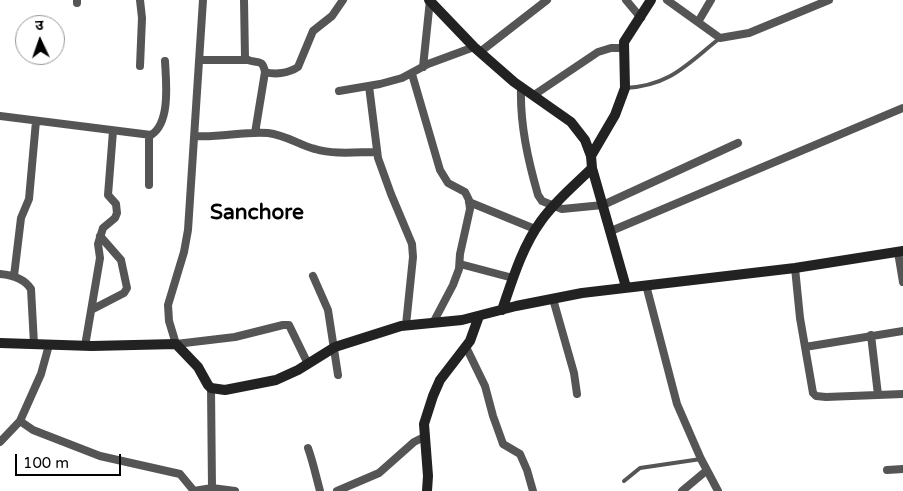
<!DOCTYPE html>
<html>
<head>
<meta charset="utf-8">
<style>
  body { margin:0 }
  #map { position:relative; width:903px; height:491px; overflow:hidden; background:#fff; font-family:"Varela Round","Noto Sans Devanagari",sans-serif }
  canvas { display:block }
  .north { position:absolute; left:15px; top:15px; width:50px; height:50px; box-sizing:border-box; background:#fff; border:1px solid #999; border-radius:50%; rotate:357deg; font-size:14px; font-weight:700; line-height:20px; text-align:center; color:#000 }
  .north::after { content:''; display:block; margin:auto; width:18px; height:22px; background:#000; clip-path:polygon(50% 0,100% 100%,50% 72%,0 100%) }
  .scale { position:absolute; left:15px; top:454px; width:106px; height:22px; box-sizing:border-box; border:2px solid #000; border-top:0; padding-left:6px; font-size:15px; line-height:18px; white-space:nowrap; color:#000; -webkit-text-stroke:4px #fff; paint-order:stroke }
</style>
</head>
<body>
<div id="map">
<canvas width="903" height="491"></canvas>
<div class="north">उ</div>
<div class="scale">100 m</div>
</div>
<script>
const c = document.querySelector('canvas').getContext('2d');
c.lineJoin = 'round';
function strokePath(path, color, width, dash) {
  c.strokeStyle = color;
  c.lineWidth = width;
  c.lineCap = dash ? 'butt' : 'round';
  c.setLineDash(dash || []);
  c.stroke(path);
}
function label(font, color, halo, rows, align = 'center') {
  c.font = font + ' "Varela Round",sans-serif';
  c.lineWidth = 4.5;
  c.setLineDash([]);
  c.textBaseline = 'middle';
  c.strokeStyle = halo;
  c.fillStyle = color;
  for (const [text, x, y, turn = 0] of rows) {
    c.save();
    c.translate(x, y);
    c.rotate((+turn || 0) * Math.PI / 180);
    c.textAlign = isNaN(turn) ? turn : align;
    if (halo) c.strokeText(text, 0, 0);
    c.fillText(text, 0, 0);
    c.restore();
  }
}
const lane = new Path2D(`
  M625 88C670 86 687 64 720 38
  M624 481 640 468 701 459`);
const street = new Path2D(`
  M77 0V3
  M203 0 188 230 184 252 168 305 169 321 176 344 235 337 283 325H289L308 364
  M244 0 245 58C255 66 262 56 265 72 276 75 289 73 298 67L313 31 332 16 343 0
  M626 0 641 18
  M667 0 720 38 749 33 829 0
  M698 22 711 0
  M480 52 547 0
  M199 60H246
  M140 66 142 18 140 0
  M423 67 430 0
  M412 74 440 170 448 183 465 192 469 200 470 209 460 254 459 269 453 285 433 323
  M369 86 378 158 391 194 412 244 413 257 406 325
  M521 88C520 125 528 160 538 195L542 201 562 209 603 205 738 143
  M339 91 380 84 402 78 428 64 474 47
  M534 95 598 52 611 48H623
  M0 116 151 135C171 123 166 81 165 61
  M255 133 265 72
  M195 136C219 138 244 131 268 133 286 135 299 145 315 149 335 155 357 152 377 152
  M149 185V135
  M469 202 535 229
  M611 231 903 108
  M898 252 903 282
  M460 264 513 278
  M795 268 800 318 813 393 816 396 826 397 903 394
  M0 274C12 275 24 278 31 289L34 344
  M14 276 21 218 29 199 36 121
  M313 276 328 310 338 375
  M646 285 677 404 701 459 718 491
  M553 299 574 373 577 394
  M93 309 124 293 127 288 121 260 100 236
  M871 335 878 395
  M85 346 100 258 98 244 103 228 115 218 117 213 116 204 108 195 113 131
  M466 347 485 386 493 416 502 441 503 444 520 454 527 470 533 491
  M805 347 903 331
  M211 388 212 488
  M20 421 33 430 100 456 180 474 194 491
  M0 442 20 421 41 374 49 345
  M308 448C313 462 316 476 320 491
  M887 470 903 469
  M194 491 212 488 235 491
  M337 491 379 473 414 442 424 437
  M682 491 706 471`);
const secondary = new Path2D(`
  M429 0 474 47 514 82 571 122 585 140 591 156 592 168 626 287
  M591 156 615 115 625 88 624 42 651 0
  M502 310C512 281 522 247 541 221 555 201 575 185 592 168
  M0 343 92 346 176 344 198 367 208 385 211 388 225 390 276 380 298 370 335 347 401 326 462 320 516 306 582 293 795 268 903 251
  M427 491 428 476 424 424 433 396 440 380 470 341 479 316`);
const districtNames = [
  ["Sanchore",257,213]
];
strokePath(lane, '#555', 4);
strokePath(street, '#555', 8);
strokePath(secondary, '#222', 10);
label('bold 21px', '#000', '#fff', districtNames);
</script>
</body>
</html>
